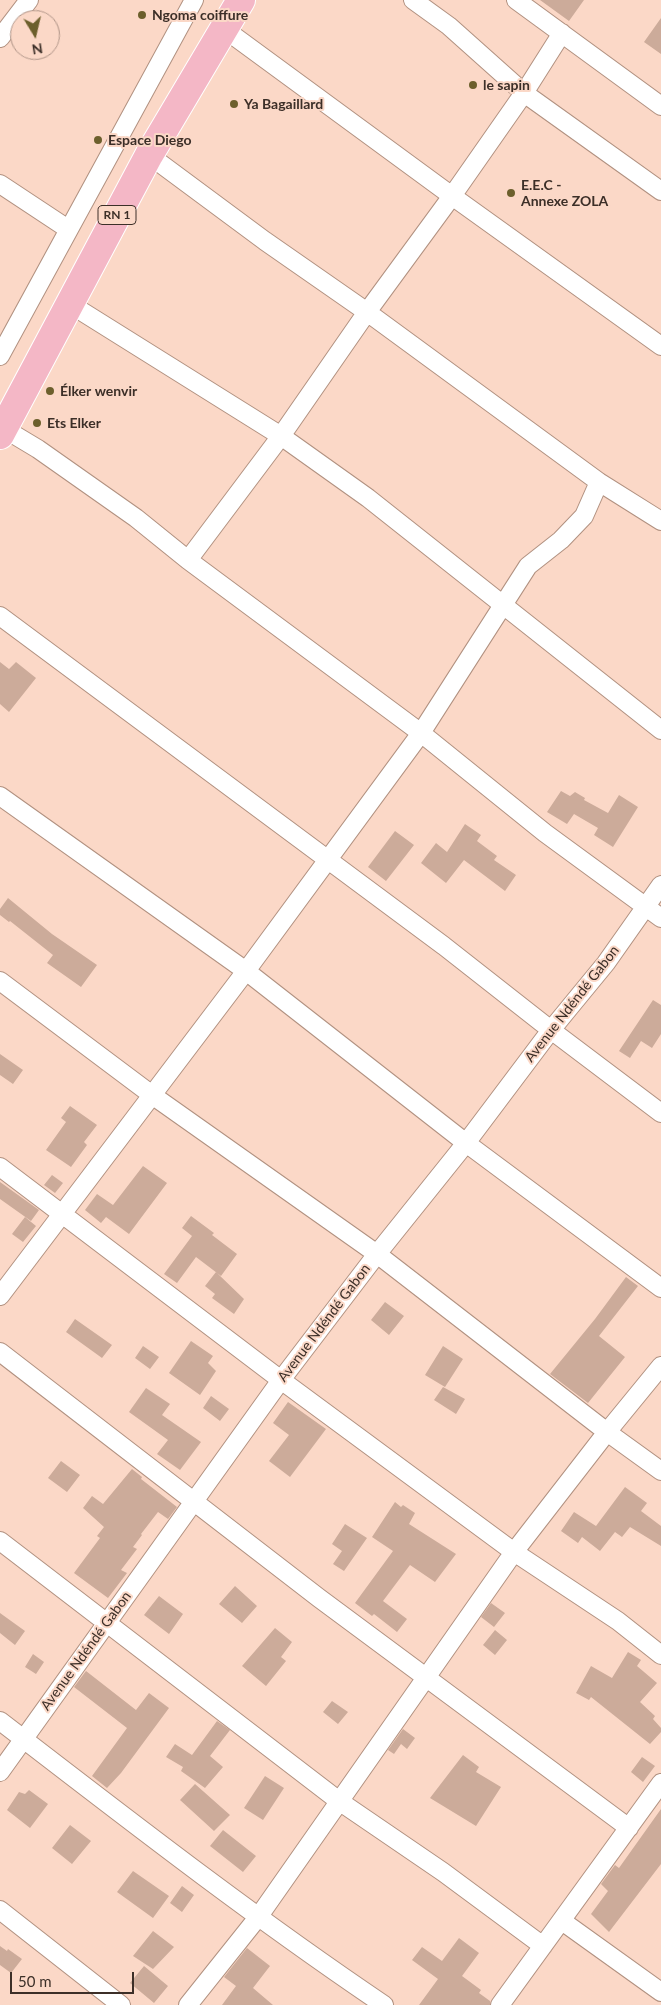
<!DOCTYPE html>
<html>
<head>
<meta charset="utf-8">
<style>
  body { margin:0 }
  #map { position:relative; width:661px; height:2005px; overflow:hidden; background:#fbd8c7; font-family:Lato,sans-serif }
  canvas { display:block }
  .north { position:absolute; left:10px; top:10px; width:50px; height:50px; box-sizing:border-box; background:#fbd8c7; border:1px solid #af9487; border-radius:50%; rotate:171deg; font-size:14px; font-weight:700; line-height:20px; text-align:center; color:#3c2f28 }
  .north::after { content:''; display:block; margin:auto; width:18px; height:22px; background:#6c5f2c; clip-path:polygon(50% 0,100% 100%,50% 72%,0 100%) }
  .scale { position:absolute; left:10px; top:1972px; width:124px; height:22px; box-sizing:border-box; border:2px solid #3c2f28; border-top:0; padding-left:6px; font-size:15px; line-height:18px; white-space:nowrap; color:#3c2f28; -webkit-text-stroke:4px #fbd8c7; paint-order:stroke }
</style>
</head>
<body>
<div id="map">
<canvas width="661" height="2005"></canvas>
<div class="north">N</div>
<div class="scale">50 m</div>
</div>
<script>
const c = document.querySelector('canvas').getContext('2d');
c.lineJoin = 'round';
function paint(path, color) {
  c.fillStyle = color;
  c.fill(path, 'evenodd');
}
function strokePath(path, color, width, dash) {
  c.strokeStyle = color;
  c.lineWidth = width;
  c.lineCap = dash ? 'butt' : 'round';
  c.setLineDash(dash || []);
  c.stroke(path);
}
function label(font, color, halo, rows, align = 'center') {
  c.font = font + ' Lato,sans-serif';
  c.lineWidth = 4;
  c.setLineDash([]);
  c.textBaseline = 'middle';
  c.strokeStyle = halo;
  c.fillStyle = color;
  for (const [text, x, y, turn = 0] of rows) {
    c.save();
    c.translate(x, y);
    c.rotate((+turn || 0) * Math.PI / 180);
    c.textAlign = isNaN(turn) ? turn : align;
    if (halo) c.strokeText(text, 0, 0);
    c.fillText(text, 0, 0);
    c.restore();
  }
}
const building = new Path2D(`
  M540 0H584L569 21Z
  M661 18V54L644 42Z
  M0 662 9 669 16 662 36 678 9 712 0 704Z
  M561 791 570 796 575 792 585 798 584 800 608 813 619 795 638 807 613 847 594 835 598 828 574 814 567 824 547 812Z
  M465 824 481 835 477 841 497 856 494 860 516 875 505 891 464 860 446 883 421 863 436 843 447 852Z
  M395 831 414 845 386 881 368 867Z
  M8 898 52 934 97 965 81 987 47 963 53 955 10 921 9 922 0 915V909Z
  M653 1000 661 1005V1034L652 1048 641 1041 630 1058 619 1051Z
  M0 1054 23 1070 13 1084 0 1075Z
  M70 1106 97 1125 84 1142 87 1145 71 1167 46 1150 66 1122 61 1118Z
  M143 1166 167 1183 129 1234 106 1217 101 1223 85 1210 97 1194 113 1205Z
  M52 1175 63 1183 55 1193 44 1185Z
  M0 1182 39 1210 31 1221 0 1199Z
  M191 1216 214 1233 212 1235 237 1254 221 1276 196 1257 177 1283 164 1274 192 1236 182 1228Z
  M25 1217 36 1226 23 1242 12 1234Z
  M216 1272 244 1299 234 1314 212 1298 215 1294 205 1286Z
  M626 1277 638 1286 599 1336 625 1357 588 1403 550 1374 595 1319Z
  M385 1302 404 1316 389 1335 371 1320Z
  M75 1319 112 1345 102 1358 66 1332Z
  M191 1341 213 1356 208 1363 216 1371 200 1395 169 1373Z
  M143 1346 159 1357 150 1369 135 1358Z
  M443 1346 463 1359 445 1387 425 1375Z
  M443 1387 465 1399 456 1414 434 1400Z
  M146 1388 170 1404 162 1415 201 1442 180 1470 157 1454 168 1440 129 1412Z
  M211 1396 229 1409 220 1421 203 1408Z
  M288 1402 326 1429 290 1477 269 1461 289 1435 273 1423Z
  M61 1461 80 1475 67 1492 48 1478Z
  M132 1469 142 1477 141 1479 177 1507 168 1519 158 1512 141 1534 142 1535 133 1547 137 1549 121 1570 127 1573 108 1598 74 1573 100 1538 97 1536 104 1527 83 1508 92 1496 103 1504Z
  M625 1487 647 1503 641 1511 661 1526V1546L630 1527 622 1537 615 1532 600 1551 582 1537 578 1543 561 1531 574 1512 596 1526Z
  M395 1502 401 1507 403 1505 415 1513 409 1524 456 1554 435 1582 410 1565 383 1601 407 1619 397 1632 374 1614 372 1616 355 1603 393 1551 372 1537Z
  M345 1524 367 1538 344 1571 333 1564 342 1551 332 1544Z
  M235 1586 257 1606 242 1623 219 1604Z
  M159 1596 183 1614 169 1634 144 1615Z
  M491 1603 505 1613 494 1627 481 1617Z
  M0 1613 25 1631 15 1645 0 1633Z
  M275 1628 292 1642 281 1657 286 1661 266 1686 242 1666Z
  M495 1630 507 1640 495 1655 483 1645Z
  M628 1652 641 1660 637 1666 657 1683 640 1702 655 1716 653 1719 661 1728V1732L650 1744 591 1697 589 1700 576 1693 591 1666 612 1678Z
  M33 1654 44 1662 36 1674 25 1667Z
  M86 1671 136 1710 149 1693 169 1708 121 1773 107 1788 92 1776 127 1728 74 1687Z
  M332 1701 348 1712 338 1724 323 1712Z
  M217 1721 230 1730 210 1756 223 1767 205 1788 181 1771 183 1767 166 1757 175 1744 192 1755Z
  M403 1729 415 1738 407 1749 401 1744 394 1754 388 1750Z
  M463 1755 479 1767 476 1772 501 1787 476 1826 430 1798Z
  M642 1757 655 1766 643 1782 631 1772Z
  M265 1776 284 1788 263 1820 244 1808Z
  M195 1784 230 1815 214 1831 180 1800Z
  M29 1790 48 1804 30 1828 7 1810 19 1792 25 1794Z
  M661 1809V1864L609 1932 591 1914 608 1891 601 1884 615 1865 619 1868Z
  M70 1825 91 1841 72 1864 52 1848Z
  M223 1830 256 1856 243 1872 210 1846Z
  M133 1871 169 1896 153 1918 117 1892Z
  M182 1886 194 1895 182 1912 170 1903Z
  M153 1931 174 1947 153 1969 133 1956Z
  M459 1938 479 1953 462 1976 481 1990 479 1993 490 2001V2005H419L438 1979 412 1960 422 1947 442 1961Z
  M0 1946 7 1951 8 1949 22 1959 11 1973 0 1965Z
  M247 1948 270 1966 253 1988 273 2005H222L236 1986 224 1977Z
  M144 1966 168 1986 154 2003 130 1983Z`);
const minor = new Path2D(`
  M413 0 449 26 524 93 661 191
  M516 0 661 106
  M223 28 452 196 661 346
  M0 38 29 0
  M149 155 265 241 367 312 599 482 661 521
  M0 184 68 229
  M70 304 281 436 368 498 661 730
  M0 356 194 0
  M3 428 38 449 136 518 188 560 421 733 545 833 661 918
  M188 560 281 436 367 312 452 196 524 93 562 33
  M0 616 444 946 551 1030 661 1113
  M0 796 246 971 466 1143 661 1288
  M0 981 152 1095 377 1254 607 1432 661 1471
  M0 1167 281 1380 514 1552 618 1621 661 1655
  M0 1296 246 971 421 733 528 566 561 540 584 516 599 482
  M0 1352 319 1598 629 1828
  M0 1541 339 1801 443 1872 543 1946
  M0 1721C126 1818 252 1916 384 2005
  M0 1772 281 1380 377 1254 466 1143 551 1030 606 963 661 885
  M0 1910 121 2005
  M562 1921 661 1992
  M188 2005 259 1916 514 1552 607 1432 661 1366
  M500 2005 661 1783`);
const trunk = new Path2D(`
  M0 435 149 155 241 0`);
const markers = [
  [142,15,5,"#6c5f2c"],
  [473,85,5,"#6c5f2c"],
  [234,104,5,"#6c5f2c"],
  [98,140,5,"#6c5f2c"],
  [511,193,5,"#6c5f2c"],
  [50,391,5,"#6c5f2c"],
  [37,423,5,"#6c5f2c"]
];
const shields = [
  [117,215,38]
];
const shieldNames = [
  ["RN 1",117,215]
];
const poiNames = [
  ["Ngoma coiffure",152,15],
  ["le sapin",483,85],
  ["Ya Bagaillard",244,104],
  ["Espace Diego",108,140],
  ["E.E.C -",521,185],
  ["Annexe ZOLA",521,201],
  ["Élker wenvir",60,391],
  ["Ets Elker",47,423]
];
const streetNames = [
  ["Avenue Ndéndé Gabon",572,1004,-52],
  ["Avenue Ndéndé Gabon",324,1323,-53],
  ["Avenue Ndéndé Gabon",86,1651,-54]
];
paint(building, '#ccab9a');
strokePath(minor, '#b19180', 20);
strokePath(trunk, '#fff', 30);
strokePath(minor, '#fff', 18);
strokePath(trunk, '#f4b7c6', 28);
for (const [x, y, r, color] of markers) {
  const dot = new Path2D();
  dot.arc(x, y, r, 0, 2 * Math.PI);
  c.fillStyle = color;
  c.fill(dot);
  strokePath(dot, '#fbd8c7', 2);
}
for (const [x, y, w] of shields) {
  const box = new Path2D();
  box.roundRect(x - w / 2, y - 9.5, w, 19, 4);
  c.fillStyle = '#fbd8c7';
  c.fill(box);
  strokePath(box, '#3c2f28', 1);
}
label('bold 12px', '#3c2f28', null, shieldNames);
label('bold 14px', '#3c2f28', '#fbd8c7', poiNames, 'left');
label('14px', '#3c2f28', '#fbd8c7', streetNames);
</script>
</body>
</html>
